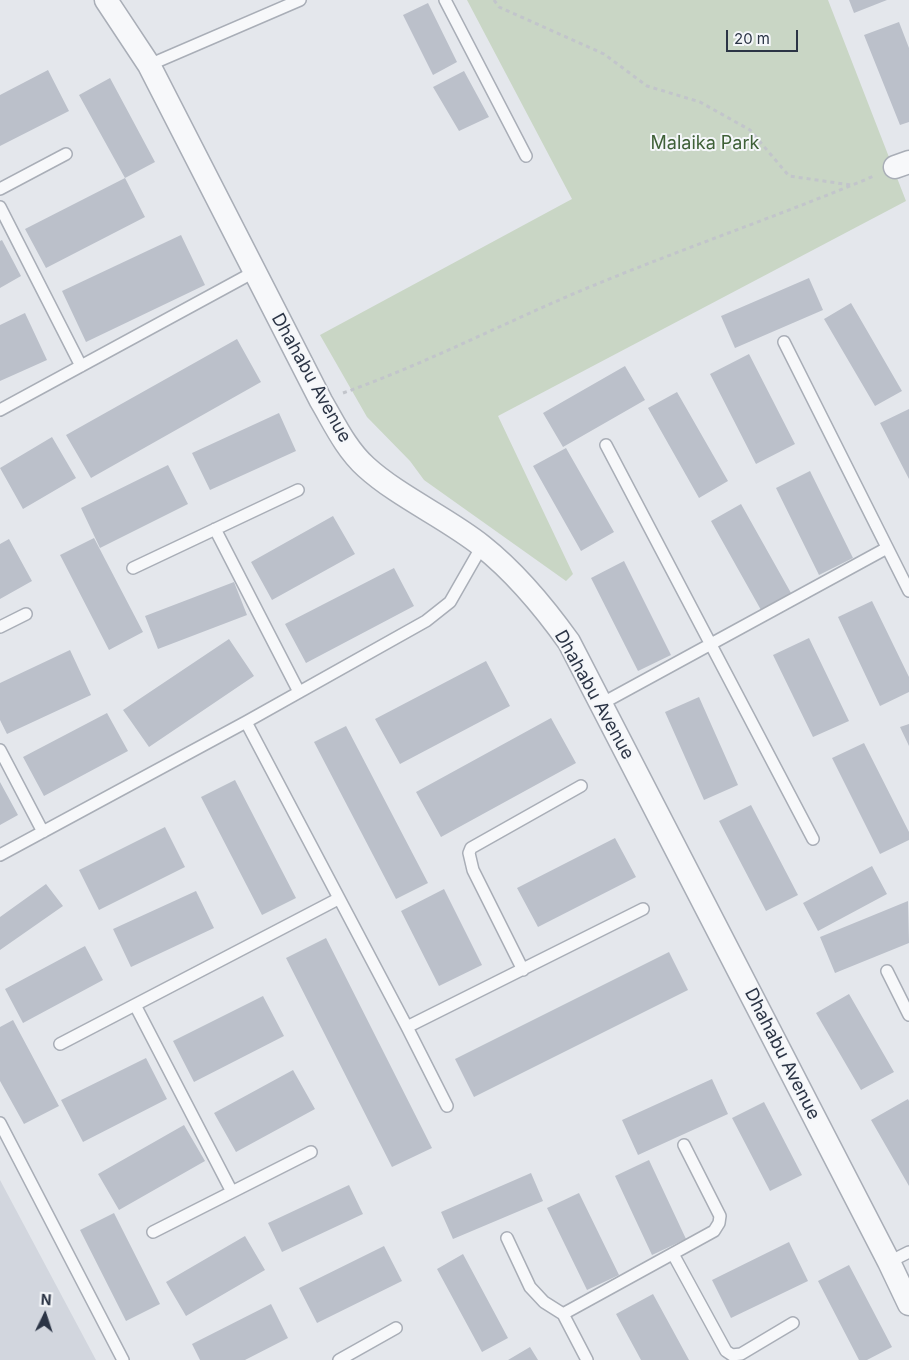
<!DOCTYPE html>
<html>
<head>
<meta charset="utf-8">
<style>
  body { margin:0 }
  #map { position:relative; width:909px; height:1360px; overflow:hidden; background:#e4e7ec; font-family:Inter,sans-serif }
  canvas { display:block }
  .north { position:absolute; left:20px; top:1290px; width:50px; height:50px; -webkit-text-stroke:4px #f4f6f9; paint-order:stroke; rotate:4deg; font-size:14px; font-weight:700; line-height:20px; text-align:center; color:#2b3445 }
  .north::after { content:''; display:block; margin:auto; width:18px; height:22px; background:#2b3445; clip-path:polygon(50% 0,100% 100%,50% 72%,0 100%) }
  .scale { position:absolute; left:726px; top:30px; width:72px; height:22px; box-sizing:border-box; border:2px solid #2b3445; border-top:0; padding-left:6px; font-size:15px; line-height:18px; white-space:nowrap; color:#2b3445; -webkit-text-stroke:4px #f4f6f9; paint-order:stroke }
</style>
</head>
<body>
<div id="map">
<canvas width="909" height="1360"></canvas>
<div class="north">N</div>
<div class="scale">20 m</div>
</div>
<script>
const c = document.querySelector('canvas').getContext('2d');
c.lineJoin = 'round';
function paint(path, color) {
  c.fillStyle = color;
  c.fill(path, 'evenodd');
}
function strokePath(path, color, width, dash) {
  c.strokeStyle = color;
  c.lineWidth = width;
  c.lineCap = dash ? 'butt' : 'round';
  c.setLineDash(dash || []);
  c.stroke(path);
}
function label(font, color, halo, rows, align = 'center') {
  c.font = font + ' Inter,sans-serif';
  c.lineWidth = 4;
  c.setLineDash([]);
  c.textBaseline = 'middle';
  c.strokeStyle = halo;
  c.fillStyle = color;
  for (const [text, x, y, turn = 0] of rows) {
    c.save();
    c.translate(x, y);
    c.rotate((+turn || 0) * Math.PI / 180);
    c.textAlign = isNaN(turn) ? turn : align;
    if (halo) c.strokeText(text, 0, 0);
    c.fillText(text, 0, 0);
    c.restore();
  }
}
const built = new Path2D(`
  M0 1180 96 1360H0Z`);
const green = new Path2D(`
  M467 0H828L906 201 498 416 573 574 566 581 424 480 410 461 367 417 320 335 572 199Z`);
const building = new Path2D(`
  M849 0H887L854 13Z
  M428 3 457 62 433 75 403 15Z
  M899 22 909 48V122L900 125 864 35Z
  M48 70 69 111 0 146V95Z
  M464 71 489 117 459 131 433 87Z
  M110 78 155 162 125 178 79 95Z
  M125 178 145 217 46 268 25 229Z
  M181 235 205 285 86 342 62 291Z
  M2 240 21 276 0 288V241Z
  M809 278 823 310 735 348 721 316Z
  M851 303 902 391 875 406 824 319Z
  M25 313 47 360 0 381V325Z
  M237 339 261 382 91 478 66 435Z
  M749 354 795 444 756 464 710 374Z
  M625 366 645 400 563 447 543 413Z
  M677 392 728 481 699 498 648 408Z
  M909 409V479L880 423Z
  M279 413 296 451 210 490 192 453Z
  M52 437 76 478 23 509 0 468Z
  M566 448 614 532 581 551 533 466Z
  M168 465 188 504 100 548 81 508Z
  M810 471 853 558 819 575 776 488Z
  M741 504 791 593 761 610 711 521Z
  M333 516 355 554 272 600 251 562Z
  M94 538 143 632 109 650 60 555Z
  M9 539 32 581 0 599V544Z
  M624 561 671 655 638 671 591 578Z
  M394 568 414 606 306 663 285 624Z
  M234 582 247 615 158 649 145 616Z
  M872 601 909 677V692L880 706 838 617Z
  M809 638 849 721 813 737 773 655Z
  M229 639 254 676 149 747 123 710Z
  M70 650 91 695 7 734 0 720V683Z
  M486 661 510 706 400 764 375 719Z
  M699 697 738 785 704 800 665 712Z
  M107 713 128 751 44 796 23 757Z
  M551 718 576 763 441 837 416 792Z
  M909 724V746L900 727Z
  M346 726 428 883 396 899 314 742Z
  M864 743 909 832V840L880 854 832 758Z
  M235 780 296 898 262 915 201 797Z
  M0 782 18 815 0 825Z
  M751 805 798 895 766 911 719 821Z
  M165 827 185 867 99 910 79 870Z
  M615 838 636 877 538 927 517 888Z
  M872 866 887 894 818 931 803 903Z
  M46 884 63 906 0 950V917Z
  M444 889 482 965 439 986 401 911Z
  M196 891 214 928 131 967 113 929Z
  M908 901 909 943 835 973 820 937Z
  M326 938 432 1148 392 1167 286 958Z
  M85 946 103 980 23 1023 5 989Z
  M669 952 688 990 474 1097 455 1059Z
  M849 994 894 1072 861 1090 816 1013Z
  M263 996 284 1036 194 1082 173 1041Z
  M13 1020 59 1106 24 1124 0 1081V1027Z
  M146 1058 167 1099 83 1142 61 1100Z
  M293 1070 315 1109 236 1152 214 1113Z
  M712 1079 728 1114 638 1155 622 1120Z
  M908 1099 909 1101V1186L871 1120Z
  M764 1102 802 1175 770 1191 732 1118Z
  M184 1125 205 1161 119 1210 98 1174Z
  M649 1160 686 1239 652 1255 615 1176Z
  M531 1173 543 1201 453 1239 441 1212Z
  M349 1185 363 1214 282 1252 268 1223Z
  M579 1193 619 1275 587 1290 547 1208Z
  M114 1213 160 1304 126 1321 80 1230Z
  M245 1236 265 1270 186 1316 166 1282Z
  M789 1242 808 1281 731 1318 712 1280Z
  M384 1246 402 1281 317 1323 299 1288Z
  M463 1254 508 1338 482 1352 437 1269Z
  M849 1265 892 1347 867 1360H859L818 1281Z
  M653 1294 689 1360H641L616 1314Z
  M271 1304 288 1338 245 1360H200L192 1344Z
  M530 1347 538 1360H508Z`);
const path = new Path2D(`
  M494 0 499 7 604 54 647 86 700 102 750 130 789 176 851 185
  M343 393C422 365 496 327 573 294 672 252 774 218 874 176`);
const lane = new Path2D(`
  M445 0 526 156
  M149 65 300 0
  M0 189 66 154
  M0 207 81 366
  M784 342 909 591
  M0 410 254 272
  M606 445 813 839
  M215 529 299 692
  M133 568 298 490
  M0 627 26 614
  M601 704 887 548
  M246 722 407 1027 447 1106
  M0 750 43 832
  M0 855 246 722 426 621 450 602 482 546
  M523 970 473 870 469 853 471 848 581 786
  M887 971 909 1015
  M135 1005 232 1192
  M407 1027 643 909
  M60 1044 338 899
  M0 1123 123 1360
  M153 1232 311 1152
  M507 1238 530 1287 544 1302 563 1314 587 1360
  M673 1254 726 1351 732 1355 741 1354 793 1323
  M889 1262 909 1252
  M563 1314 714 1231 719 1223 720 1216 684 1145
  M339 1360 396 1328`);
const street = new Path2D(`
  M106 0 149 65 321 401C334 423 346 449 366 467 399 497 447 518 482 546 516 573 544 607 569 642L889 1262 909 1304
  M895 167 909 162`);
const parkNames = [
  ["Malaika Park",705,144]
];
const streetNames = [
  ["Dhahabu Avenue",311,378,61],
  ["Dhahabu Avenue",594,695,61],
  ["Dhahabu Avenue",782,1054,63]
];
paint(built, '#d2d6de');
paint(green, '#c9d6c5');
paint(building, '#bbc0ca');
strokePath(lane, '#a9aeb7', 14);
strokePath(street, '#a9aeb7', 25);
strokePath(path, '#c2c5cb', 3, [4, 4]);
strokePath(lane, '#f7f8fa', 11);
strokePath(street, '#f7f8fa', 22);
label('18px', '#3f6138', '#f4f6f9', parkNames);
label('18px', '#2b3445', '#f4f6f9', streetNames);
</script>
</body>
</html>
